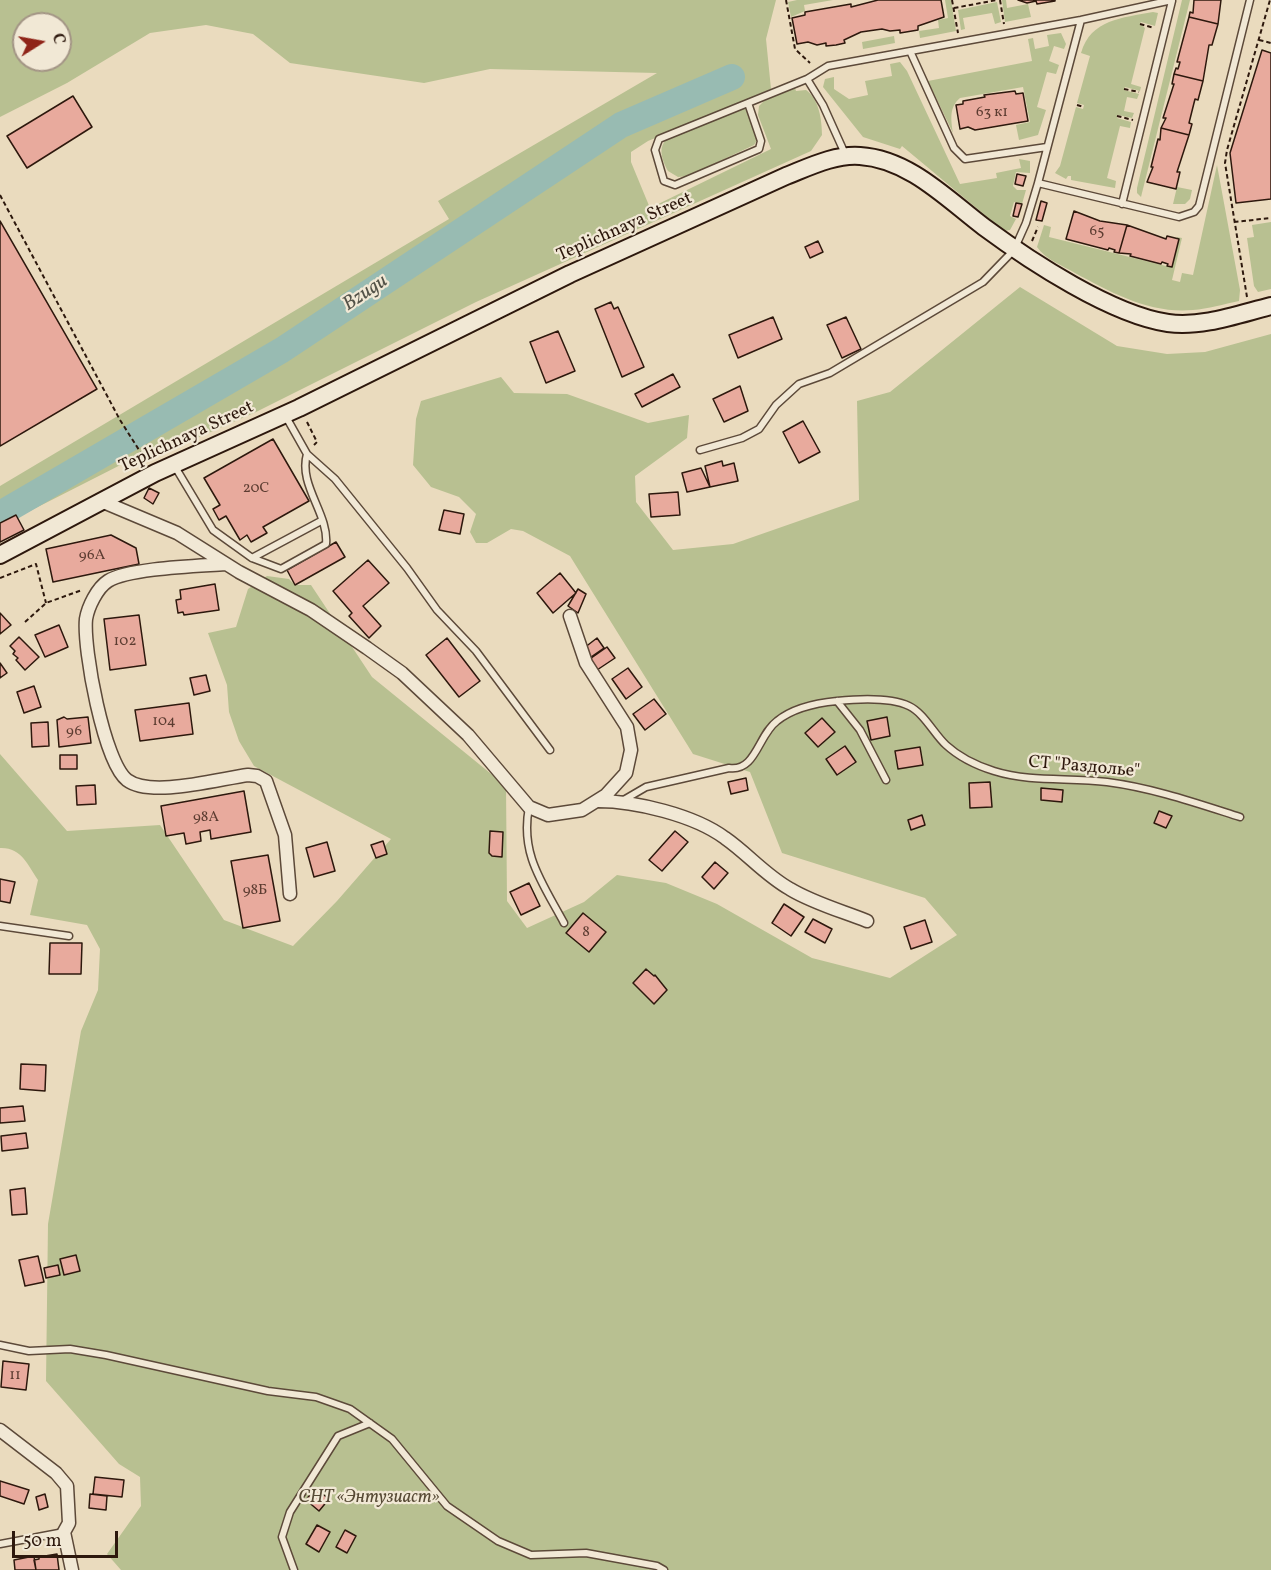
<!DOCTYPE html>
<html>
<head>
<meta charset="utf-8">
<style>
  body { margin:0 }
  #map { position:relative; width:1271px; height:1570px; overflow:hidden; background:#eadbbe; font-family:Vollkorn,serif }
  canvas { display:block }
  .north { position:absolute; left:12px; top:12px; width:60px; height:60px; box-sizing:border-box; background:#f1e8d5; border:2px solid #a39585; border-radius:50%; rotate:79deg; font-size:16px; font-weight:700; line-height:24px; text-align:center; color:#2d180d }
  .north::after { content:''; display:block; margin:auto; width:21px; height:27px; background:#8f2418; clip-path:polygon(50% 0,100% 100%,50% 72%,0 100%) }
  .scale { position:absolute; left:12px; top:1531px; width:106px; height:27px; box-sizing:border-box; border:3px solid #2d180d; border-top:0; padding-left:8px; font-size:18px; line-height:21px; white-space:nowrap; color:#2d180d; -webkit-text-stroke:4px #f1e8d5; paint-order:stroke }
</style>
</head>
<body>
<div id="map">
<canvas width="1271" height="1570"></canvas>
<div class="north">С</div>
<div class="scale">50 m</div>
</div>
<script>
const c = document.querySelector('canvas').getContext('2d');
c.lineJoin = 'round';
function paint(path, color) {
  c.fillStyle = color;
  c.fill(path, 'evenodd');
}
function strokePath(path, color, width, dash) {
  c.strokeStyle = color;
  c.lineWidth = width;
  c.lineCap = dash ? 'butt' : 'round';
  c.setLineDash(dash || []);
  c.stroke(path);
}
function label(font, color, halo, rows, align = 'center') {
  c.font = font + ' Vollkorn,serif';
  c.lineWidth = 4.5;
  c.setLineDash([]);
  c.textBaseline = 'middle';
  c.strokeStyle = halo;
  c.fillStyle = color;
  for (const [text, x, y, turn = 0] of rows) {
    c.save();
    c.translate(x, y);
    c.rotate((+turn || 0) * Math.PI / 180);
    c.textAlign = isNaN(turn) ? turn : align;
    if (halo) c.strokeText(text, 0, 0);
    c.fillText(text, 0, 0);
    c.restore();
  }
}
const green = new Path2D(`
  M0 0H776L766 39 771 89 648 141 631 152V162L650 208 771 149 758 115 759 106 764 101 795 88 796 91 806 90C819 99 822 120 822 135L811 151 476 302 256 412 154 457 148 451 26 513 0 520V486L449 219 438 201 657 73 490 69 424 83 290 63 253 34 206 25 150 33 67 83 0 117ZM24 24H60V60H24Z
  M797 0H833L804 5 805 11 791 17 788 2Z
  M945 0H951L956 31 920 38 919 31 939 28 938 20 948 18Z
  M1002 0H1006L1007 8 1028 4 1031 17 1005 22Z
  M1182 0H1190L1141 197 1137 193V188Z
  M997 2 1001 22 995 24 992 13 963 18 965 29 961 30 958 10Z
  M1153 12 1158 13 1155 26 1141 22 1140 24 1145 28 1131 84 1141 87 1140 91 1125 87 1124 90 1139 94 1137 99 1127 97 1124 111 1134 113 1132 118 1118 115 1117 118 1131 122 1130 128 1120 126 1107 178 1116 181 1115 188 1071 180V176H1068L1066 179 1055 173 1060 166 1076 107 1083 109 1084 105 1077 103 1090 56 1081 53C1091 19 1122 18 1153 12Z
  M1061 33 1066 44 1064 49 1054 46 1049 61 1059 65 1056 74 1047 72 1037 107 1046 110 1038 135 1019 140 1016 125 1030 122 1023 87 960 98C949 107 951 120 953 133L928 81 1032 61 1028 39 1033 38 1035 49 1049 46 1047 35Z
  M894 36 895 43 863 49 862 42Z
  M900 62 907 71 960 184 997 178 996 173 1021 168 1019 159 1030 161V173L1016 172 1013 186 1017 190H1026L1022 204 1014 202 1010 216 1016 219 1010 230 1004 231 902 146 900 149 863 137 823 87 825 79 834 77V89L849 99 868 95 865 81 892 76 890 64Z
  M745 107 758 139 754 145 688 176 678 177 668 171C662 160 657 147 668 138Z
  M1217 165 1240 290 1239 301C1224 304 1208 309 1193 310 1150 314 1112 293 1075 273 1063 266 1045 259 1037 247L1044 225 1051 227 1049 237 1170 267 1177 237 1182 238 1172 280 1180 282 1182 273 1193 275Z
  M1177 187 1192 190 1190 199 1185 204H1173Z
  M1271 222V289L1258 292 1254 286 1247 238 1254 237 1252 225Z
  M1020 287 1117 346 1167 354 1205 352 1271 334V1570H121L107 1554 141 1506 140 1477 119 1464 46 1381 48 1224 81 1031 98 990 100 949 87 925 30 915 38 880C28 865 21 847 0 848V754L67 831 160 825 224 920 293 946 337 901 391 839 254 766 239 741 229 712 227 685 208 633 236 627 248 589 267 576 289 579 295 585H311L372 677 506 786 507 901 527 928 584 902 617 875 666 883 717 904 812 958 890 978 957 935 925 898 782 853 750 772 693 754 570 556 523 531 511 529 487 543H476L470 532 476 514 459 497 431 487 413 465 416 419 421 401 501 377 514 393 567 394 648 423 689 415 687 438 635 476 636 502 673 550 733 544 859 500 857 401 890 392Z`);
const river = new Path2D(`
  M0 514 282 350 621 125 732 77`);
const building = new Path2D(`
  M878 0H941L944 17 918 26V30L900 33V30L890 31 882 29 861 32 844 40 845 43 836 45 826 46V43L817 45 808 42 797 44 792 18 805 15V12L851 4V7Z
  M1018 0H1055V1L1037 4 1036 1 1027 3Z
  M1194 0H1221L1218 24 1189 17 1190 12 1193 13Z
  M1189 17 1218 24 1212 45H1209L1203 81 1174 74 1176 68 1178 69 1180 62H1177Z
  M1262 50 1271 53V199L1236 203 1230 153Z
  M1174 74 1203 81 1198 100 1195 99 1189 123 1192 124 1189 135 1161 128 1166 118H1163L1174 84H1172Z
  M1015 91 1016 94 1023 93 1028 121 975 130 968 127 960 129 956 105 963 104V101L985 97 984 95Z
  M73 96 92 127 27 168 7 136Z
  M1161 128 1189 135 1177 172H1180L1176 189 1147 182 1153 167H1151L1158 139 1160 140Z
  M1017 174 1026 176 1023 186 1015 184Z
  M1041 201 1047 203 1042 221 1036 220Z
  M1016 203 1022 204 1018 217 1013 216Z
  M1074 211 1100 221 1127 225 1119 253 1114 252 1115 250 1109 248 1108 250 1066 239Z
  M0 221 97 389 0 446Z
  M1127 225 1166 239 1167 236 1179 239 1172 267 1167 266 1168 264 1162 262 1161 264 1130 256 1131 254 1119 253Z
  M818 241 823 252 810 258 805 247Z
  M611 302 614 309 618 307 644 367 622 377 595 309Z
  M773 317 782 339 738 358 729 335Z
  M846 317 861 349 842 358 827 325Z
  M558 331 575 371 546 383 530 342Z
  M673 374 680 387 642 407 635 394Z
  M740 386 748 411 724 422 713 399Z
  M803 421 820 452 799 463 783 432Z
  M273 439 309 501 263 527 267 533 251 542 247 535 240 540 226 516 219 520 213 509 220 505 204 478Z
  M722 461 723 466 734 463 738 481 710 487 705 466Z
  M701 468 710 487 687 492 682 473Z
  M149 488 159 493 153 504 144 498Z
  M678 492 680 515 651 517 649 494Z
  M444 510 464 514 460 534 439 530Z
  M16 515 24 530 0 542V523Z
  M111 535 136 548 139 564 53 582 46 549Z
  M336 542 345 557 295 585 287 570Z
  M368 560 389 583 363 606 381 626 369 638 349 616 352 613 333 591Z
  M560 573 576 593 553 613 537 593Z
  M215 584 219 610 184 615 183 612 178 613 176 600 181 599 180 590Z
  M578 589 586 594 578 613 568 606Z
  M0 613 11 625 0 634Z
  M139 615 146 665 110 670 104 619Z
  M59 625 68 647 45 657 35 635Z
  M19 637 39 657 25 670 16 660 18 658 13 654 15 651 10 646Z
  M447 638 480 681 459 697 426 655Z
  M597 638 604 648 591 657 584 648Z
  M607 647 615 658 594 672 587 661Z
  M0 663 7 673 0 678Z
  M628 668 642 687 626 699 612 679Z
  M206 675 210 691 194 695 190 678Z
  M34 686 41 707 24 713 17 692Z
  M654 699 666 714 645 730 633 714Z
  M189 703 193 734 140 741 135 710Z
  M64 717 67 719 88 717 91 743 59 747 57 720Z
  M887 717 890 736 871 740 867 721Z
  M822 718 835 732 818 747 805 733Z
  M48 722 49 746 32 747 31 723Z
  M845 746 856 762 837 775 826 759Z
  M920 747 923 765 898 769 895 751Z
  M60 755H77V769H60Z
  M746 778 748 790 731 794 728 782Z
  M990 782 992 807 970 808 969 783Z
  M95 785 96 804 77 805 76 786Z
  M1041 788 1063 790 1062 802 1041 800Z
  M244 791 251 832 211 839 210 830 200 832 201 841 186 844 184 833 166 836 161 806Z
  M1159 811 1172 816 1166 828 1154 823Z
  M922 815 925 825 911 830 908 820Z
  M490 831 503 832 502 857 492 856 489 853Z
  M675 831 688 842 662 871 649 860Z
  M383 841 387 854 376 858 371 845Z
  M327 842 335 871 314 877 306 848Z
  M268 855 280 921 243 928 231 861Z
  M715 862 728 873 714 889 702 877Z
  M0 879 15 882 10 903 0 901Z
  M529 883 540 906 521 915 510 892Z
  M784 904 804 917 791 936 772 923Z
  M583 913 606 932 589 952 566 933Z
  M813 919 832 929 825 943 805 932Z
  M925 920 932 942 911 949 904 927Z
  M50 943H82L81 974H49Z
  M646 969 654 976 655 975 667 990 654 1004 633 983Z
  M21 1064 46 1065 45 1091 20 1089Z
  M23 1106 25 1121 0 1123V1108Z
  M26 1133 28 1148 2 1151 1 1136Z
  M25 1188 27 1214 12 1215 10 1190Z
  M76 1255 80 1271 64 1275 60 1259Z
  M38 1256 44 1282 25 1286 19 1260Z
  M58 1265 60 1275 46 1278 44 1268Z
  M3 1361 29 1364 26 1390 1 1387Z
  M95 1477 124 1480 122 1497 93 1494Z
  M0 1481 29 1490 24 1504 0 1496Z
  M315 1488 329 1499 319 1511 306 1500Z
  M45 1494 48 1507 39 1510 36 1497Z
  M90 1494 107 1496 106 1510 89 1508Z
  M317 1525 330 1532 319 1552 306 1544Z
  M345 1530 356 1536 347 1553 336 1547Z
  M57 1554 59 1570H36L34 1560 39 1559V1557Z
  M34 1556 36 1570H15L14 1560Z`);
const path = new Path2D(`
  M786 0 795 49 810 63
  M952 0 958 33
  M1000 0 1004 24
  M954 8 997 0
  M1140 24 1154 28
  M1259 40 1271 43
  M1124 89 1139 92
  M1077 105 1084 107
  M1117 116 1133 120
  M0 195 120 420 146 461
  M1234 222 1271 218
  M1032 241 1038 227
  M1247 297 1225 163 1227 150 1270 0
  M307 422 317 442 314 445
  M0 578 36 564 46 603
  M25 622 46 603 82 590`);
const lane = new Path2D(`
  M910 51 954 148 965 159 1047 147
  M807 79 828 66 1081 20 1172 0
  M748 103 761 141 759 149 675 185 664 181 655 150 659 139 807 79 823 105 846 156
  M1038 183 1081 20
  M1122 204 1172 1
  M285 415 307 454 335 479 407 568 437 610 476 651 550 750
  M700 450 742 438 759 429 776 405 799 384 830 373 983 282 1014 250 1026 223 1038 183 1179 217 1194 212 1199 206 1250 0
  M174 465 213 530 252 558 281 569 326 544C329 514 298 485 307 454
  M252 558 321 521
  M837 701 860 730 886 780
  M622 801 646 787 729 768C756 772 758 735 777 721 793 708 816 703 837 701 857 699 890 697 909 706 924 713 934 734 946 745 959 757 978 766 994 771 1032 783 1069 777 1107 782 1153 788 1196 803 1240 817
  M529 807C520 854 542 882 564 923
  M0 926 69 936
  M0 1345 29 1351 70 1349 106 1355 268 1391 316 1397 350 1409 392 1439 447 1506 498 1541 531 1555 586 1553 657 1566 664 1570
  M0 1544 64 1532
  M294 1570 282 1537 290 1512 338 1436 370 1423`);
const street = new Path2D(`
  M101 501 177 533 239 572 311 610 367 648 402 673 468 735 529 807 548 815 582 810 606 795 626 773 631 750 627 727 586 663 570 616
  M225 564C198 566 129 568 108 581 97 588 88 607 86 619 83 649 104 762 127 780 151 798 218 779 248 775L257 776 266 781 285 835 290 894
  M598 801C635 801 694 815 725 838 748 854 765 875 790 889 813 903 842 911 867 921
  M0 1430 56 1473 67 1486 69 1523 64 1532 72 1570`);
const secondary = new Path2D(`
  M0 555 155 473 299 408 570 274 786 176C809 167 835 154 860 156 909 159 947 199 984 227 1030 261 1112 315 1168 323 1201 328 1239 314 1271 306`);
const numberNames = [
  ["63 к1",992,113],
  ["65",1097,232],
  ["20С",256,489],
  ["96А",92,556],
  ["102",125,642],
  ["104",164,722],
  ["96",74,732],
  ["98А",206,818],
  ["98Б",255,891],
  ["8",586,933],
  ["11",15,1376]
];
const streetNames = [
  ["Teplichnaya Street",625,228,-24],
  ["Teplichnaya Street",187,438,-25],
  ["СТ \"Раздолье\"",1084,768,5]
];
const parkNames = [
  ["СНТ «Энтузиаст»",369,1499]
];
const waterNames = [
  ["Bzugu",366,294,-34]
];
paint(green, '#b8c091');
strokePath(river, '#98bbb2', 26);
paint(building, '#e8aa9d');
strokePath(building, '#2d180d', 1.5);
strokePath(lane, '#5c4939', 9);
strokePath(street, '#5c4939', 15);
strokePath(secondary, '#2d180d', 20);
strokePath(path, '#2d180d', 2, [4.5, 3]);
strokePath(lane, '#f1e8d5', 6);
strokePath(street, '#f1e8d5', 12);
strokePath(secondary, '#f1e8d5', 16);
label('15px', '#5c3c31', null, numberNames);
label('18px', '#2d180d', '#f1e8d5', streetNames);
label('italic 18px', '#574a35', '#f1e8d5', parkNames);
label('italic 20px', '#525147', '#f1e8d5', waterNames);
</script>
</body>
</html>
